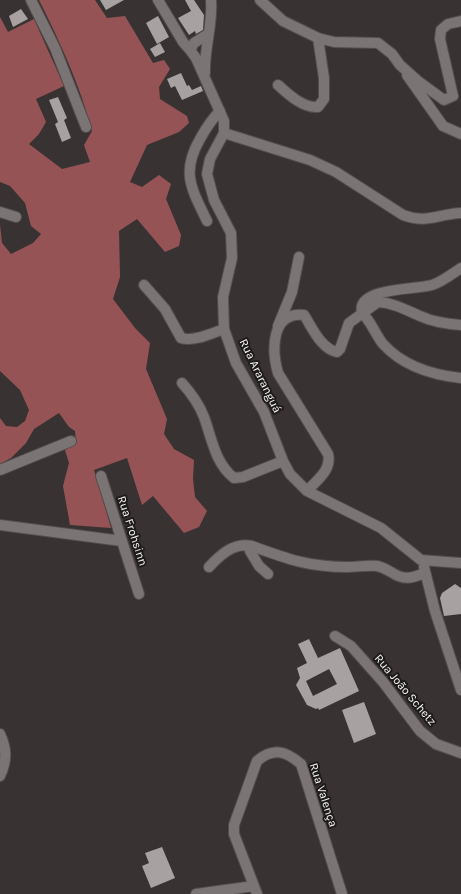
<!DOCTYPE html>
<html>
<head>
<meta charset="utf-8">
<style>
  body { margin:0 }
  canvas { display:block; background:#383232 }
</style>
</head>
<body>
<canvas width="461" height="894"></canvas>
<script>
const c = document.querySelector('canvas').getContext('2d');
c.lineJoin = 'round';
function paint(path, color) {
  c.fillStyle = color;
  c.fill(path, 'evenodd');
}
function strokePath(path, color, width, dash) {
  c.strokeStyle = color;
  c.lineWidth = width;
  c.lineCap = dash ? 'butt' : 'round';
  c.setLineDash(dash || []);
  c.stroke(path);
}
function label(font, color, halo, rows, align = 'center') {
  c.font = font + ' Karla,sans-serif';
  c.lineWidth = 4;
  c.setLineDash([]);
  c.textBaseline = 'middle';
  c.strokeStyle = halo;
  c.fillStyle = color;
  for (const [text, x, y, turn = 0] of rows) {
    c.save();
    c.translate(x, y);
    c.rotate((+turn || 0) * Math.PI / 180);
    c.textAlign = isNaN(turn) ? turn : align;
    if (halo) c.strokeText(text, 0, 0);
    c.fillText(text, 0, 0);
    c.restore();
  }
}
const forest = new Path2D(`
  M39 0H95L107 18 125 16 153 63 164 60 170 69 159 87 160 99 187 116 189 123 179 132 147 145 130 182 142 187 159 175 171 184 166 199 181 235 179 246 165 252 137 219 119 231 120 277 113 299 135 328 150 343 146 369 167 419 164 434 174 449 194 460 193 479 195 497 207 511 199 527 184 533 153 496 142 505 127 458 94 470 111 528 70 525 63 486 69 463 65 450 76 442 75 431 69 427 59 413 34 429 26 443 11 458 0 464V418L6 426 17 427 25 421 29 410 20 390 0 371V225L2 243 11 254 33 243 41 234 31 226 25 203 10 186 0 182V17L8 32 34 19 64 86 36 99 46 122 39 134 29 144 62 169 90 162 84 145 92 131C80 85 60 42 39 0Z`);
const building = new Path2D(`
  M100 0H124L106 10Z
  M185 0H194L204 15 203 30 196 34 195 31 189 35 178 18 191 11Z
  M21 9 28 19 13 27 9 16Z
  M158 16 169 37 157 44 146 23Z
  M160 43 165 52 155 57 150 49Z
  M181 73 187 86 189 85 192 90 201 86 203 91 182 100 175 86 171 88 167 79Z
  M58 97 67 118 64 120 71 138 62 142 55 124 58 122 49 100Z
  M455 584 461 588V614L444 616 440 598 442 593Z
  M309 639 318 658 340 648 359 691 319 710 318 708 316 709 307 705 296 685 300 678 297 668 307 663 298 644ZM329 669 337 684 313 696 306 681Z
  M364 702 376 734 354 743 342 710Z
  M162 847 175 878 151 888 142 866 149 863 145 853Z`);
const minor = new Path2D(`
  M31 0 55 48 86 127
  M158 0 183 42 190 50
  M260 0 283 21 318 38 334 42 378 43 392 54 400 65 418 81 444 100 453 96 440 39 441 30 448 24 461 21
  M208 34 194 43 190 50 196 58 224 121V133L210 159 207 174 214 200 231 233 232 258 223 297 224 329 236 363 264 412 283 461 290 474 307 491 381 528 421 560 461 563
  M205 73C204 48 213 25 211 0
  M407 75 443 126 461 134
  M278 85C289 95 303 108 318 107L324 99V78L318 38
  M224 133 310 160 336 172 403 215C426 224 438 214 461 213
  M0 212 16 217
  M207 221C191 188 181 172 200 139 206 128 212 119 220 111
  M144 285 165 309 181 338C194 342 212 333 224 329
  M362 313C371 321 375 334 383 344 403 366 432 375 461 378
  M362 313C356 287 415 290 432 285 442 282 452 274 461 268
  M278 326 292 292 299 257
  M182 383C191 393 199 404 204 417 212 439 215 463 234 478L243 477 283 461
  M0 470 71 441
  M101 476 139 594
  M307 491C317 480 332 470 328 454L278 373C272 352 270 311 304 315 312 327 321 349 337 352L340 349 349 323 378 302C394 303 406 310 420 316 433 322 447 324 461 325
  M0 525 122 541
  M209 567C220 555 234 542 252 546
  M424 567 435 611 461 690
  M268 574 259 566 250 551 252 546C287 559 309 567 347 567 357 567 367 565 377 566 383 567 387 570 391 572 404 581 412 578 425 573
  M335 636 351 646 383 682 420 731 436 744 461 753
  M0 734C7 749 7 761 0 776
  M196 894 254 886
  M257 894 234 834V825L257 761C273 747 286 751 301 764L342 894`);
const streetNames = [
  ["Rua Araranguá",260,376,64],
  ["Rua Frohsinn",132,531,72],
  ["Rua João Schetz",405,690,50],
  ["Rua Valença",323,795,72]
];
paint(forest, '#965355');
paint(building, '#a8a1a1');
strokePath(minor, '#534e4e', 12);
strokePath(minor, '#7b7474', 10);
label('12px', '#f8f4f4', '#1e1b1b', streetNames);
</script>
</body>
</html>
